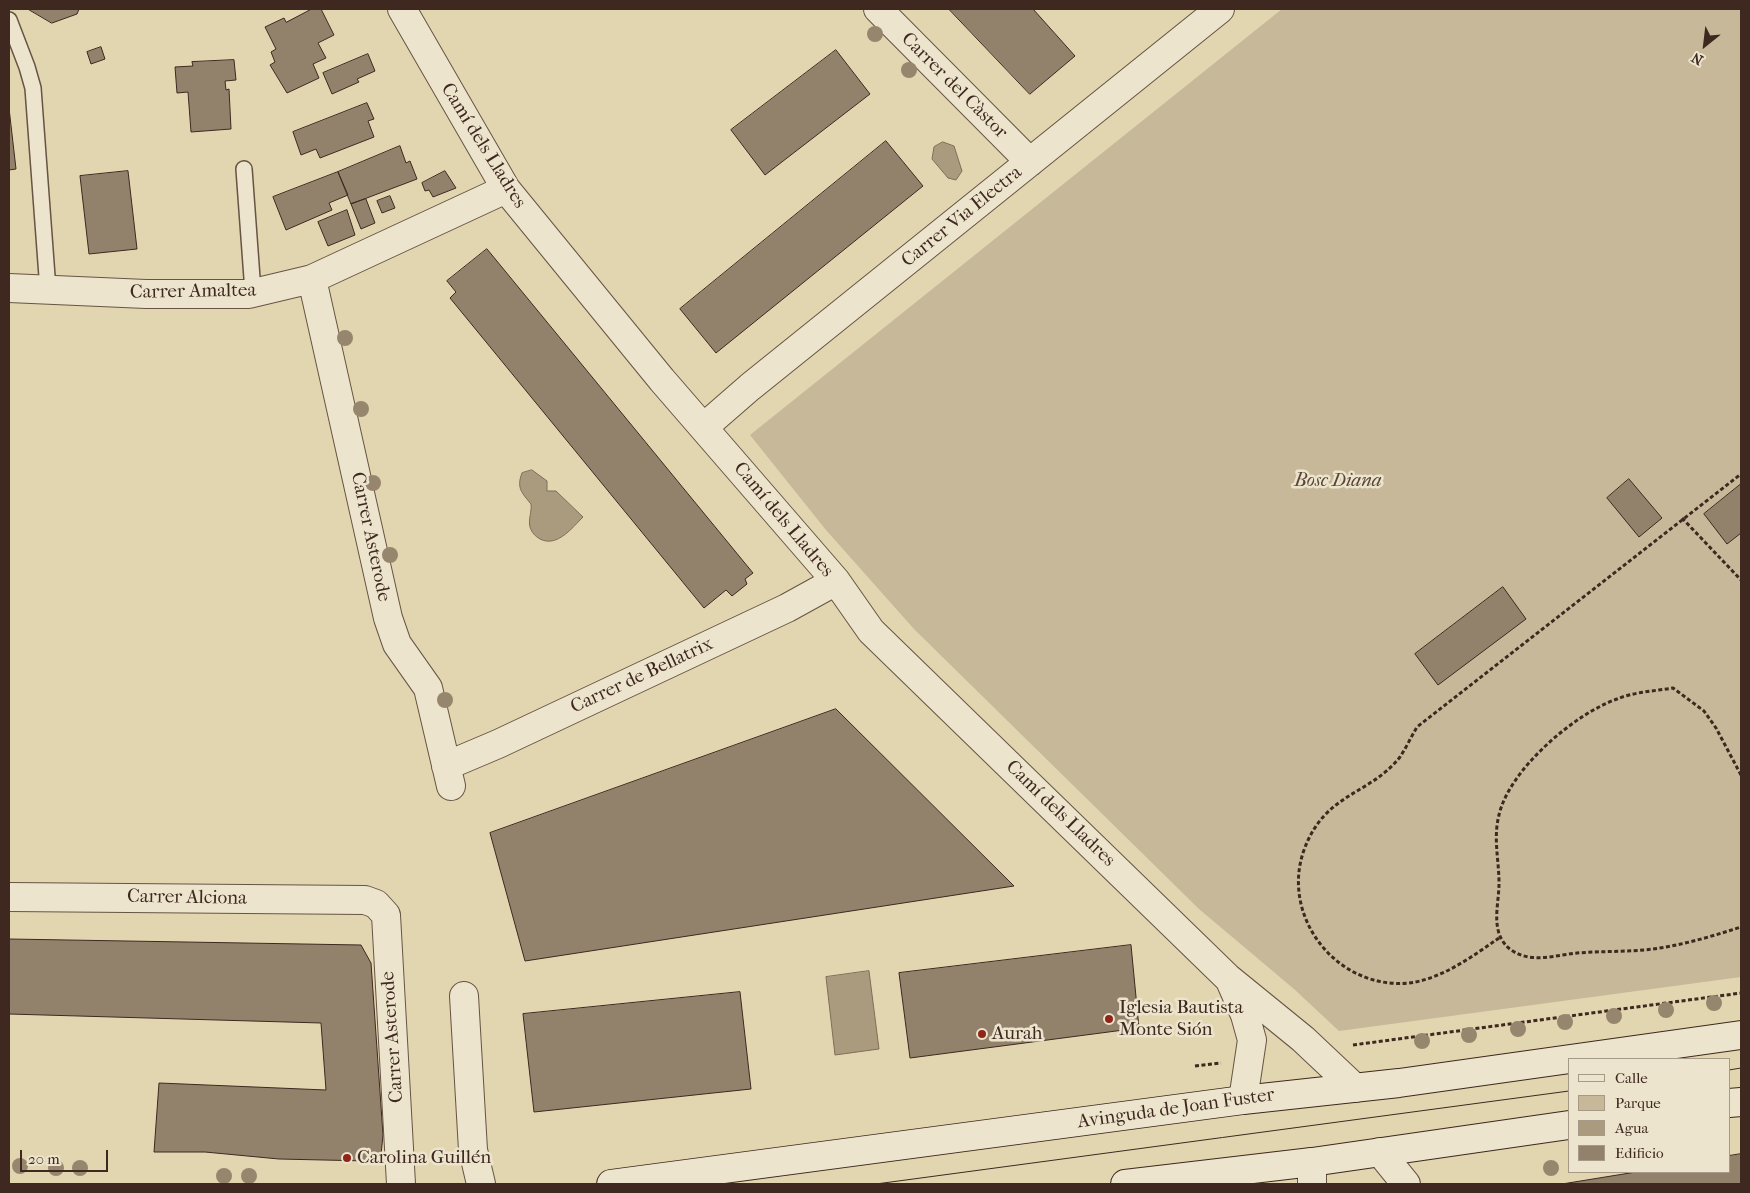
<!DOCTYPE html>
<html>
<head>
<meta charset="utf-8">
<style>
  body { margin:0 }
  #map { position:relative; width:1750px; height:1193px; overflow:hidden; background:#e2d6b1; font-family:"IM FELL French Canon",serif }
  canvas { display:block }
  .frame { position:absolute; inset:0; border:10px solid #3e281f; pointer-events:none }
  .legend { position:absolute; left:1568px; top:1058px; width:162px; height:115px; box-sizing:border-box; background:#ece4cc; border:1px solid #a69987; margin:0; padding:6px 9px; list-style:none; font-size:15px; color:#3e281f }
  .legend li { display:flex; align-items:center; gap:10px; height:25px }
  .legend b { width:25px; border:1px solid #a69987 }
  .north { position:absolute; left:1680px; top:20px; width:50px; height:50px; -webkit-text-stroke:4px #ece4cc; paint-order:stroke; rotate:209deg; font-size:14px; font-weight:700; line-height:20px; text-align:center; color:#3e281f }
  .north::after { content:''; display:block; margin:auto; width:18px; height:22px; background:#3e281f; clip-path:polygon(50% 0,100% 100%,50% 72%,0 100%) }
  .scale { position:absolute; left:20px; top:1150px; width:88px; height:22px; box-sizing:border-box; border:2px solid #3e281f; border-top:0; padding-left:6px; font-size:15px; line-height:18px; white-space:nowrap; color:#3e281f; -webkit-text-stroke:4px #ece4cc; paint-order:stroke }
</style>
</head>
<body>
<div id="map">
<canvas width="1750" height="1193"></canvas>
<div class="frame"></div>
<ul class="legend">
<li><b style="height:6px;background:#ece4cc"></b>Calle</li>
<li><b style="height:14px;background:#c6b898"></b>Parque</li>
<li><b style="height:14px;background:#aa9b7f"></b>Agua</li>
<li><b style="height:14px;background:#93826b"></b>Edificio</li>
</ul>
<div class="north">N</div>
<div class="scale">20 m</div>
</div>
<script>
const c = document.querySelector('canvas').getContext('2d');
c.lineJoin = 'round';
function paint(path, color) {
  c.fillStyle = color;
  c.fill(path, 'evenodd');
}
function strokePath(path, color, width, dash) {
  c.strokeStyle = color;
  c.lineWidth = width;
  c.lineCap = dash ? 'butt' : 'round';
  c.setLineDash(dash || []);
  c.stroke(path);
}
function label(font, color, halo, rows, align = 'center') {
  c.font = font + ' "IM FELL French Canon",serif';
  c.lineWidth = 5;
  c.setLineDash([]);
  c.textBaseline = 'middle';
  c.strokeStyle = halo;
  c.fillStyle = color;
  for (const [text, x, y, turn = 0] of rows) {
    c.save();
    c.translate(x, y);
    c.rotate((+turn || 0) * Math.PI / 180);
    c.textAlign = isNaN(turn) ? turn : align;
    if (halo) c.strokeText(text, 0, 0);
    c.fillText(text, 0, 0);
    c.restore();
  }
}
const green = new Path2D(`
  M1282 9H1741V977L1339 1031 1294 989 1199 909 914 629 826 530 750 435Z`);
const water = new Path2D(`
  M943 142 954 146 962 171 956 180 948 178 932 159 934 147Z
  M532 470 547 481V491H556L583 517C573 527 557 548 540 539 535 536 532 533 530 527 528 519 532 512 531 504 522 493 516 488 522 473Z
  M869 971 879 1049 835 1055 826 977Z`);
const building = new Path2D(`
  M28 9H79L77 14 52 23Z
  M312 9H321L334 35 318 43 326 58 313 64 319 78 287 93 270 65 275 62 271 52 276 49 265 27 284 18 286 22Z
  M949 9H1033L1075 56 1030 94Z
  M101 47 105 59 91 64 87 52Z
  M836 50 870 94 765 175 731 130Z
  M368 54 375 71 357 79 359 82 332 94 323 73Z
  M234 60 236 80 225 81 226 90 229 89 231 129 191 132 188 92 177 93 175 67 193 66 192 62Z
  M367 103 374 119 368 121 374 137 320 158 316 149 301 155 293 132Z
  M9 108 16 169 9 170Z
  M886 141 923 186 716 353 680 309Z
  M400 146 406 163 410 161 417 179 351 204 338 172Z
  M128 171 137 249 89 254 80 176Z
  M445 171 456 188 433 197 429 190 425 191 422 183Z
  M338 172 348 195 329 203 332 210 286 230 273 197Z
  M390 196 395 208 382 213 377 201Z
  M366 199 375 223 361 229 351 204Z
  M347 210 355 235 328 246 318 222Z
  M487 249 753 573 745 579 747 584 732 596 726 590 704 608 450 298 456 292 447 281Z
  M1629 479 1662 518 1639 537 1607 498Z
  M1741 484V533L1727 544 1704 514Z
  M1503 587 1526 619 1438 685 1415 654Z
  M836 709 1014 886 525 961 490 833Z
  M9 939 361 945 371 963 383 1135 381 1155 368 1161 279 1159 205 1152H154L159 1083 326 1090 321 1023 9 1014Z
  M1131 945 1139 1028 910 1058 899 973Z
  M740 992 751 1089 534 1112 523 1014Z
  M1741 1154V1184H1562L1636 1172H1729V1156Z`);
const path = new Path2D(`
  M1682 518 1741 580
  M1741 775 1716 728 1704 711 1673 688C1654 691 1634 692 1617 699 1574 714 1509 770 1499 815 1493 838 1499 860 1499 883 1499 906 1489 933 1511 950 1531 964 1556 955 1577 953 1603 951 1628 952 1653 949 1683 945 1713 936 1741 927
  M1499 938C1473 956 1442 979 1409 983 1337 990 1280 917 1304 850 1325 792 1369 796 1400 757 1406 748 1411 737 1417 727L1741 474
  M1353 1045 1741 993
  M1195 1066 1221 1063`);
const lane = new Path2D(`
  M9 20 27 67 33 88 48 290
  M244 169 253 292 249 294`);
const street = new Path2D(`
  M402 9 506 189 662 380 836 581 871 631 1228 978 1303 1039 1355 1088
  M878 9 1030 162
  M312 279 388 618 397 644 428 688 451 786
  M9 288 146 294H249L312 279 506 189
  M704 427 750 387 1220 9
  M446 766 498 744 787 608 836 581
  M9 897 365 900 376 904 386 915 401 1184
  M1231 983 1245 1015 1252 1040 1243 1100
  M464 996 473 1150 481 1184
  M1380 1152 1406 1184
  M1312 1184V1162`);
const secondary = new Path2D(`
  M1729 1103 1741 1102
  M611 1184 1243 1100 1399 1083 1741 1035
  M1125 1184 1312 1162 1569 1125`);
const tram = new Path2D(`
  M1729 1070 1741 1068
  M876 1184 1569 1091`);
const trees = [
  [875,34],
  [909,70],
  [345,338],
  [361,409],
  [373,483],
  [390,555],
  [445,700],
  [1714,1003],
  [1666,1010],
  [1614,1016],
  [1565,1022],
  [1518,1029],
  [1469,1035],
  [1422,1041],
  [20,1166],
  [56,1168],
  [80,1168],
  [1551,1168],
  [224,1176],
  [249,1176]
];
const markers = [
  [1109,1019,5,"#8f2418"],
  [982,1034,5,"#8f2418"],
  [347,1158,5,"#8f2418"]
];
const streetNames = [
  ["Carrer del Càstor",954,86,45],
  ["Camí dels Lladres",483,146,58],
  ["Carrer Via Electra",962,217,-39],
  ["Carrer Amaltea",193,292,-1],
  ["Camí dels Lladres",783,520,50],
  ["Carrer Asterode",370,537,78],
  ["Carrer de Bellatrix",642,676,-25],
  ["Camí dels Lladres",1060,814,44],
  ["Carrer Alciona",187,898,1],
  ["Carrer Asterode",393,1037,-94],
  ["Avinguda de Joan Fuster",1176,1109,-8]
];
const parkNames = [
  ["Bosc Diana",1338,481]
];
const poiNames = [
  ["Iglesia Bautista",1119,1008],
  ["Monte Sión",1119,1030],
  ["Aurah",992,1034],
  ["Carolina Guillén",357,1158]
];
paint(green, '#c6b898');
paint(water, '#aa9b7f');
strokePath(water, '#7f6d59', 1);
paint(building, '#93826b');
strokePath(building, '#3e281f', 1);
strokePath(lane, '#675444', 18);
strokePath(street, '#675444', 30);
strokePath(secondary, '#3e281f', 30);
strokePath(path, '#3e281f', 3, [4, 2.5]);
strokePath(lane, '#ece4cc', 15);
strokePath(street, '#ece4cc', 28);
strokePath(secondary, '#ece4cc', 28);
strokePath(tram, '#3e281f', 1);
c.fillStyle = '#97866e';
for (const [x, y] of trees) {
  c.beginPath();
  c.arc(x, y, 8, 0, 2 * Math.PI);
  c.fill();
}
for (const [x, y, r, color] of markers) {
  const dot = new Path2D();
  dot.arc(x, y, r, 0, 2 * Math.PI);
  c.fillStyle = color;
  c.fill(dot);
  strokePath(dot, '#ece4cc', 2);
}
label('19px', '#3e281f', '#ece4cc', streetNames);
label('italic 19px', '#594537', '#ece4cc', parkNames);
label('19px', '#3e281f', '#ece4cc', poiNames, 'left');
</script>
</body>
</html>
